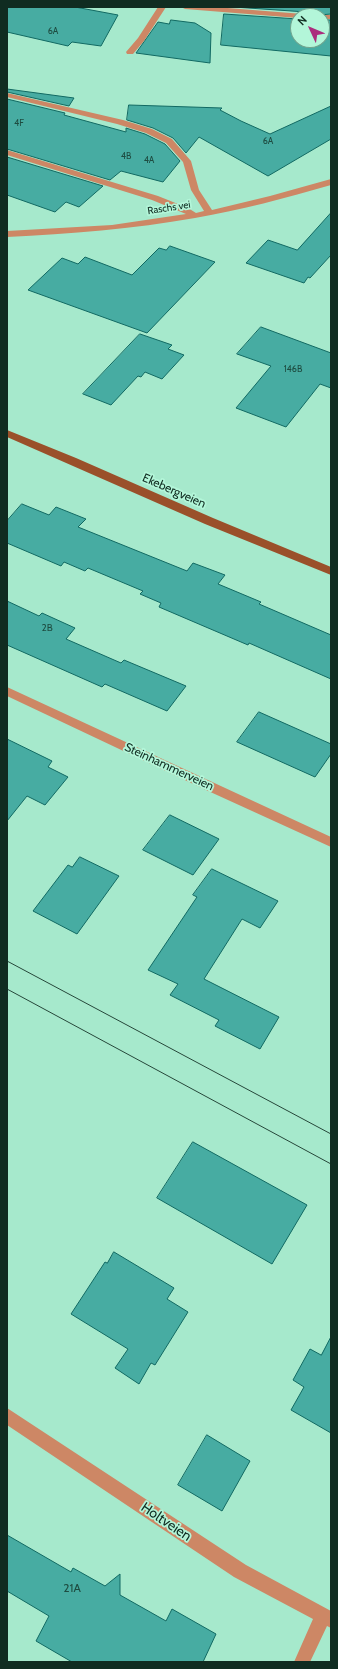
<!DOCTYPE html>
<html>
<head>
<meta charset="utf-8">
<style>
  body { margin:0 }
  #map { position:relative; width:338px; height:1669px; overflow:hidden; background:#a6e9cc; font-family:Cabin,sans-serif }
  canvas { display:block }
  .frame { position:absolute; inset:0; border:8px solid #102c21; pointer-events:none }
  .north { position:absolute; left:290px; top:8px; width:40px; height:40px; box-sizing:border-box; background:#b3f6d9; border:1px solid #72a58f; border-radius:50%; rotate:314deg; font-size:11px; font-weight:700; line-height:16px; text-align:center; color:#102c21 }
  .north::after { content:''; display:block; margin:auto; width:14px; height:18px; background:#ab2d7d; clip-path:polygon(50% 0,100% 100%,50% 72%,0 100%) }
</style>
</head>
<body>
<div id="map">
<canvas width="338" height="1669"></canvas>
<div class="frame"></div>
<div class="north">N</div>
</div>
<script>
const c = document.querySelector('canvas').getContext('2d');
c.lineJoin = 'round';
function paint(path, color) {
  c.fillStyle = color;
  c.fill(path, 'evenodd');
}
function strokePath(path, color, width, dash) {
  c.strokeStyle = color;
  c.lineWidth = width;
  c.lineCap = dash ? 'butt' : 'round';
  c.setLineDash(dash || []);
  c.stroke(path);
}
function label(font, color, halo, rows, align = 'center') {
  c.font = font + ' Cabin,sans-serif';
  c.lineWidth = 3.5;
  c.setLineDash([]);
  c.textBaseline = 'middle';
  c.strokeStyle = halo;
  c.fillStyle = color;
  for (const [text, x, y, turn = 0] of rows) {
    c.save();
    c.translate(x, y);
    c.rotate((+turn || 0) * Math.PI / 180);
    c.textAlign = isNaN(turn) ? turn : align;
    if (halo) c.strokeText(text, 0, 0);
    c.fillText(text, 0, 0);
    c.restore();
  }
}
const building = new Path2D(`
  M7 7H75L118 15 101 46 72 42 68 46 7 32Z
  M234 7H331V14L308 16 303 12Z
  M224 14 298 19V40H322V20H331V56L221 45Z
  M171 20 195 23 211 33 210 63 136 53 158 22 169 24Z
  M7 89 74 98 69 106 7 92Z
  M7 99 65 113 64 115 126 132V128L145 134 165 144 180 161 163 182 121 171 110 180 7 149Z
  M129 105 222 108 220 110 241 121 270 134 331 106V139L268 176 199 137 186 153 173 138 153 128 127 120Z
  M7 157 103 186 79 207 66 202 55 212 7 195Z
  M331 213V255L310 278 308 277 304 283 246 263 268 240 297 250Z
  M170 246 215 262 147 333 28 290 62 258 78 264 85 257 132 275 159 248 166 250Z
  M261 327 331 353V388L320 384 286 427 236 408 271 366 237 354Z
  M140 334 172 345 168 349 184 355 162 379 145 372 141 377 138 376 111 405 83 394Z
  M22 504 49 515 56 507 86 519 78 527 187 571 193 563 225 575 218 584 261 602 259 604 331 635V679L249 643 248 645 159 607 161 603 140 594 143 591 88 568 85 571 64 562 61 566 7 543V521Z
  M7 601 39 616 42 613 75 628 66 639 121 663 124 660 186 686 167 711 105 684 102 687 7 645Z
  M259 712 331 744V754L315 777 237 742Z
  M7 739 52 761 48 767 68 777 45 805 27 796 7 821Z
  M170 815 219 839 193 875 143 850Z
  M80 857 119 876 77 934 33 911 68 865 72 867Z
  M212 869 278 901 260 928 242 919 204 979 279 1017 260 1049 215 1026 219 1020 170 995 178 984 148 970 197 897 193 895Z
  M193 1142 307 1205 272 1264 157 1198Z
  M114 1252 174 1288 167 1299 188 1312 155 1365 151 1363 139 1384 115 1368 128 1349 71 1314 105 1262 107 1263Z
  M331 1337V1433L291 1410 304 1387 293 1380 310 1349 321 1355Z
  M207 1435 250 1461 222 1511 178 1485Z
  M7 1535 71 1572 73 1568 105 1586 120 1574V1595L166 1621 172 1609 216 1634 203 1662H72L36 1641 49 1616 7 1591Z`);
const minor = new Path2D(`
  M158 7H166L144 41 133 54H127L126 52 138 38Z
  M181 7H215L303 14 307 16H298V18L185 9Z
  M322 15H331V19H322V16H319Z
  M7 93 123 120 152 129 172 139 191 161 199 190 212 210 270 196 331 179V185C286 198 241 210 195 218 133 229 70 234 7 237V231L112 225 186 214 152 200 7 155V150L158 196 188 208 196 213 204 211 191 190 183 162 166 143 146 133 117 124 7 97Z
  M7 687 331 837V847L206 790 7 696Z
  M7 1408 246 1565 331 1611V1628L327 1626 310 1662H294L313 1619 234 1577 7 1425Z`);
const major = new Path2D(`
  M7 430 76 458 213 518 331 567V575L205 524 7 437Z`);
const tram = new Path2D(`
  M7 961 331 1134
  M7 989 331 1164`);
const farNumbernames = [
  ["6A",53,31],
  ["4F",19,123],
  ["6A",268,141],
  ["4B",126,156],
  ["4A",149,160],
  ["146B",293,369]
];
const farStreetnames = [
  ["Raschs vei",169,208,-9]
];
const numberNames = [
  ["2B",47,628]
];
const streetNames = [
  ["Ekebergveien",174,491,24],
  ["Steinhammerveien",169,767,25]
];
const nearNumbernames = [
  ["21A",72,1588]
];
const nearStreetnames = [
  ["Holtveien",166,1522,34]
];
paint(building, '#47aca2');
strokePath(building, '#116962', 1);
paint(minor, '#cd8765');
paint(major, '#9a502a');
strokePath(tram, '#26473a', 1);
label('9px', '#1e4c41', null, farNumbernames);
label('10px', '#102c21', '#b3f6d9', farStreetnames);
label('10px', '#1e4c41', null, numberNames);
label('12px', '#102c21', '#b3f6d9', streetNames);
label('12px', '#1e4c41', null, nearNumbernames);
label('14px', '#102c21', '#b3f6d9', nearStreetnames);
</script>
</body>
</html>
